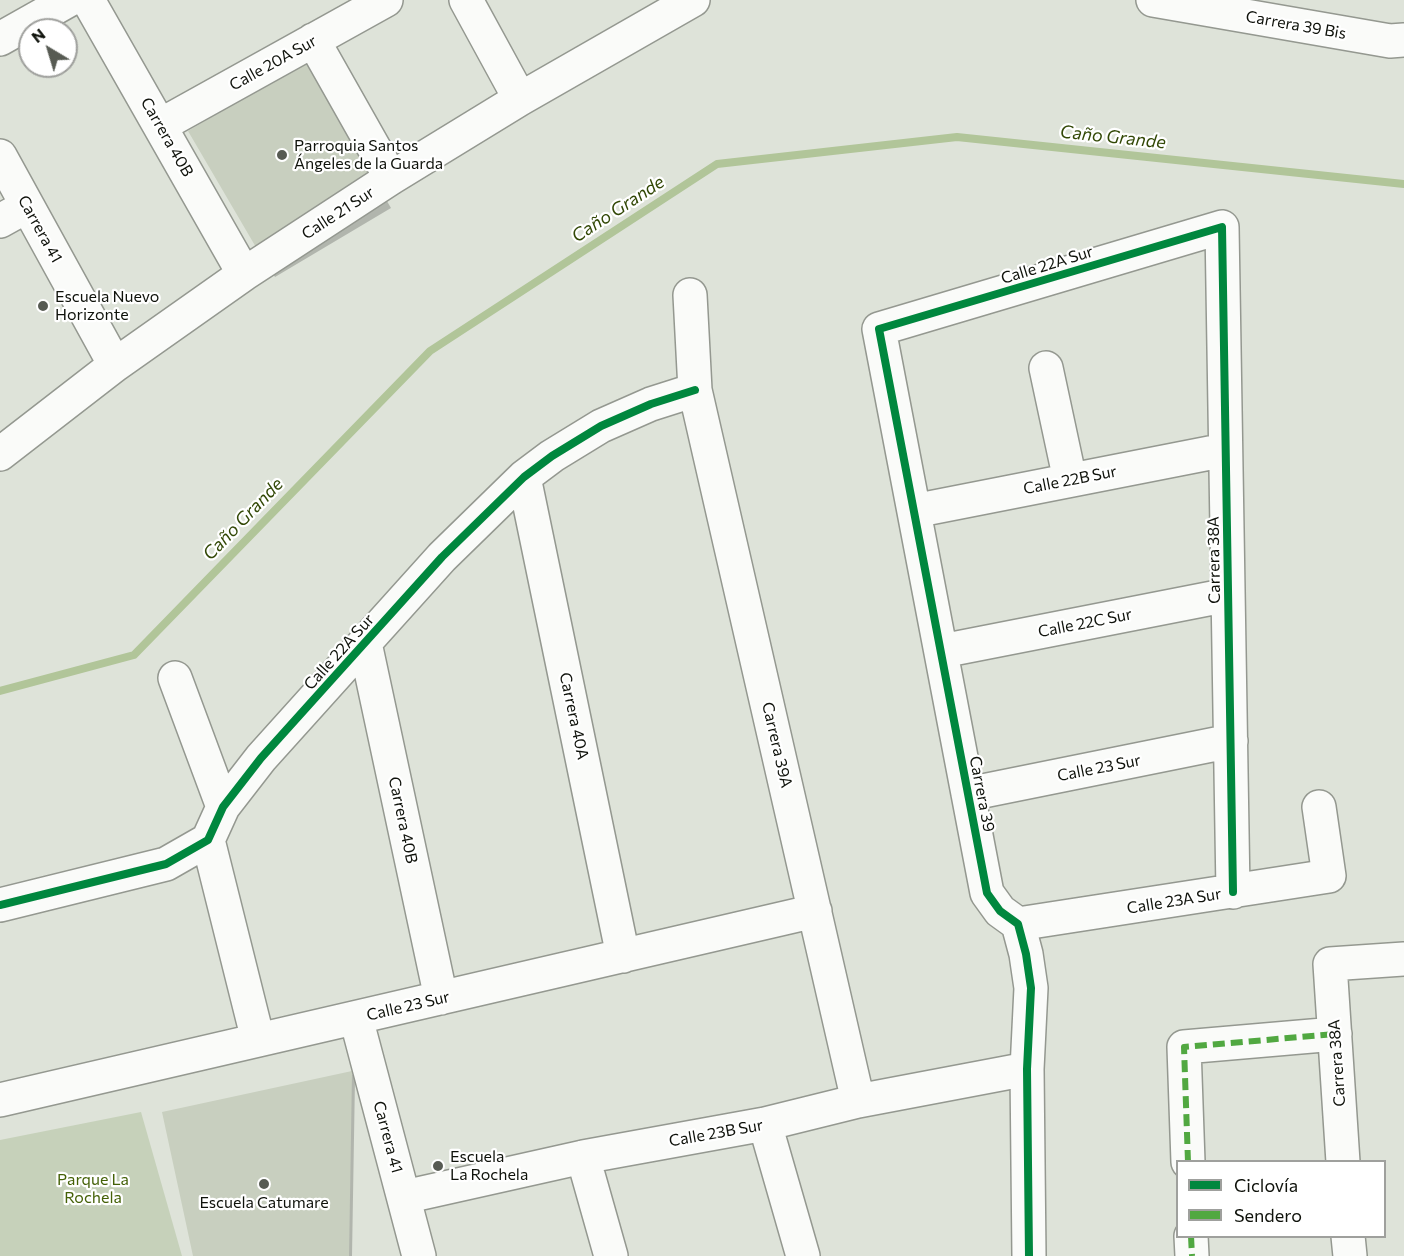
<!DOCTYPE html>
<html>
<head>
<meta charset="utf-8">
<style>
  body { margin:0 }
  #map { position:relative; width:1404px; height:1256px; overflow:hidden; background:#dee3d9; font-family:Commissioner,sans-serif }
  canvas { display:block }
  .legend { position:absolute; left:1176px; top:1160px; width:210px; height:78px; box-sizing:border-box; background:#fff; border:2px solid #9fa09d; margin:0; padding:8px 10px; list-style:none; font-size:18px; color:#0f120b }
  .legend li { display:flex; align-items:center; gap:12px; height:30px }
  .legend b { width:30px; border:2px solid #9fa09d }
  .north { position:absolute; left:18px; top:18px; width:60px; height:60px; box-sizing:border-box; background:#fff; border:2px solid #9fa09d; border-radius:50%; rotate:322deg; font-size:16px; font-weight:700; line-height:24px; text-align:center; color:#0f120b }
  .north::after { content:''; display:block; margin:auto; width:21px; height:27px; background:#575b53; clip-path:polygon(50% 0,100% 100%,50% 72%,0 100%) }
</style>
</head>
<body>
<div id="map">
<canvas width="1404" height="1256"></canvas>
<ul class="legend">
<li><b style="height:8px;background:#00873e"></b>Ciclovía</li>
<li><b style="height:8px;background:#51a841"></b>Sendero</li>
</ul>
<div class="north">N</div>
</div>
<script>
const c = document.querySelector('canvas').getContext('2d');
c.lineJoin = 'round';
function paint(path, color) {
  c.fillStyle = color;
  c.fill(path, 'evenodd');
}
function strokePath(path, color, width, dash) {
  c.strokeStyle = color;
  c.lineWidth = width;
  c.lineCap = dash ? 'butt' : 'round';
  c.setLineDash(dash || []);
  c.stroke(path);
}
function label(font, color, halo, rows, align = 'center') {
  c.font = font + ' Commissioner,sans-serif';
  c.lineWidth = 4.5;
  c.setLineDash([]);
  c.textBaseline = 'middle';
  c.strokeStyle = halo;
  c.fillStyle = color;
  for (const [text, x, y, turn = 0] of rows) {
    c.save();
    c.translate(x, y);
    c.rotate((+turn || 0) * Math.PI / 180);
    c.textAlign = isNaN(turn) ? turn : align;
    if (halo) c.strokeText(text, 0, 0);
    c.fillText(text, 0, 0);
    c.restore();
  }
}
const green = new Path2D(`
  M141 1112 182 1256H0V1140Z`);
const shadow = new Path2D(`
  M306 63 391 208 275 277 190 132Z
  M351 1072 355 1079 352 1256H194Z`);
const stream = new Path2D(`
  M0 691 134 655 430 351 717 164 957 137 1404 184`);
const building = new Path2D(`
  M307 61 376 178 257 249 188 131Z
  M352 1071 349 1256H193L162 1112Z`);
const minor = new Path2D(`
  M88 0 244 274
  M466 0 520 99
  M1153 0 1390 41 1404 40
  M0 39 69 0
  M313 40 391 178
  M161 125 386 0
  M0 156 115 365
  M0 221 27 206
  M690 295 695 390 858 1101
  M1046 368 1070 480
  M0 454 115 365 244 274 391 178 520 99 693 0
  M524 477 623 956
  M914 511 1225 450
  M365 643 441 998
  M942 651 1228 595
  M175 678 223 807
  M968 794 1231 741
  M208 840 258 1040
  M0 905 166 864 208 840 223 807 261 758 442 557 524 477 552 456 601 426 651 404 695 390
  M1018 924 1329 876 1319 807
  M356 1018 419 1256
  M0 1100 815 911
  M765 1124 803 1256
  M583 1157 611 1256
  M1188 1162 1184 1047 1335 1034
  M1343 1162 1330 964 1404 959
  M404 1197 583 1157 765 1124 858 1101 1027 1069
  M1191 1236 1192 1256
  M1348 1236 1350 1256
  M1029 1256 1027 1069 1031 988 1026 954 1018 924 1000 911 987 893 879 329 1222 227 1233 892`);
const quiet = new Path2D(`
  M1188 1162 1184 1047 1335 1034
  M1191 1236 1192 1256`);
const cycleway = new Path2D(`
  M0 905 166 864 208 840 223 807 261 758 442 557 524 477 552 456 601 426 651 404 695 390
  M1029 1256 1027 1069 1031 988 1026 954 1018 924 1000 911 987 893 879 329 1222 227 1233 892`);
const markers = [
  [282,155,6,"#575b53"],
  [43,306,6,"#575b53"],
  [438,1166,6,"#575b53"],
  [264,1184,6,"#575b53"]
];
const streetNames = [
  ["Carrera 39 Bis",1296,25,10],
  ["Calle 20A Sur",273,63,-29],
  ["Carrera 40B",167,137,60],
  ["Calle 21 Sur",338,213,-33],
  ["Carrera 41",40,229,61],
  ["Calle 22A Sur",1047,265,-17],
  ["Calle 22B Sur",1070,480,-11],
  ["Carrera 38A",1214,560,-91],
  ["Calle 22C Sur",1085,623,-11],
  ["Calle 22A Sur",339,652,-48],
  ["Carrera 40A",574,716,78],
  ["Carrera 39A",777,745,77],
  ["Calle 23 Sur",1099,768,-11],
  ["Carrera 39",982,794,79],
  ["Carrera 40B",403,820,78],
  ["Calle 23A Sur",1174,901,-9],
  ["Calle 23 Sur",408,1006,-13],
  ["Carrera 38A",1337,1063,-94],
  ["Calle 23B Sur",716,1133,-10],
  ["Carrera 41",388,1137,75]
];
const poiNames = [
  ["Parroquia Santos",294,146],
  ["Ángeles de la Guarda",294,164],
  ["Escuela Nuevo",55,297],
  ["Horizonte",55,315],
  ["Escuela",450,1157],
  ["La Rochela",450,1175],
  ["Escuela Catumare",264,1203,"center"]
];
const parkNames = [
  ["Parque La",93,1180],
  ["Rochela",93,1198]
];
const waterNames = [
  ["Caño Grande",1113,137,6],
  ["Caño Grande",618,209,-33],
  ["Caño Grande",243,519,-46]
];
paint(green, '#c6d1ba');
paint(shadow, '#0003');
strokePath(stream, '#b1c599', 8);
paint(building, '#c8cfbf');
strokePath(minor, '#949890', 36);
strokePath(minor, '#fafbf9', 33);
strokePath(quiet, '#51a841', 6, [12, 6]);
strokePath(cycleway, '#00873e', 8);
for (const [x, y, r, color] of markers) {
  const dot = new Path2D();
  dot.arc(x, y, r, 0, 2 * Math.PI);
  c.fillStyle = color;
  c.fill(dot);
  strokePath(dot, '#fff', 2);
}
label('16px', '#0f120b', '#fff', streetNames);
label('16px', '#0f120b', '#fff', poiNames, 'left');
label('16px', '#446107', '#fff', parkNames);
label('italic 18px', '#324806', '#fff', waterNames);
</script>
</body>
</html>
